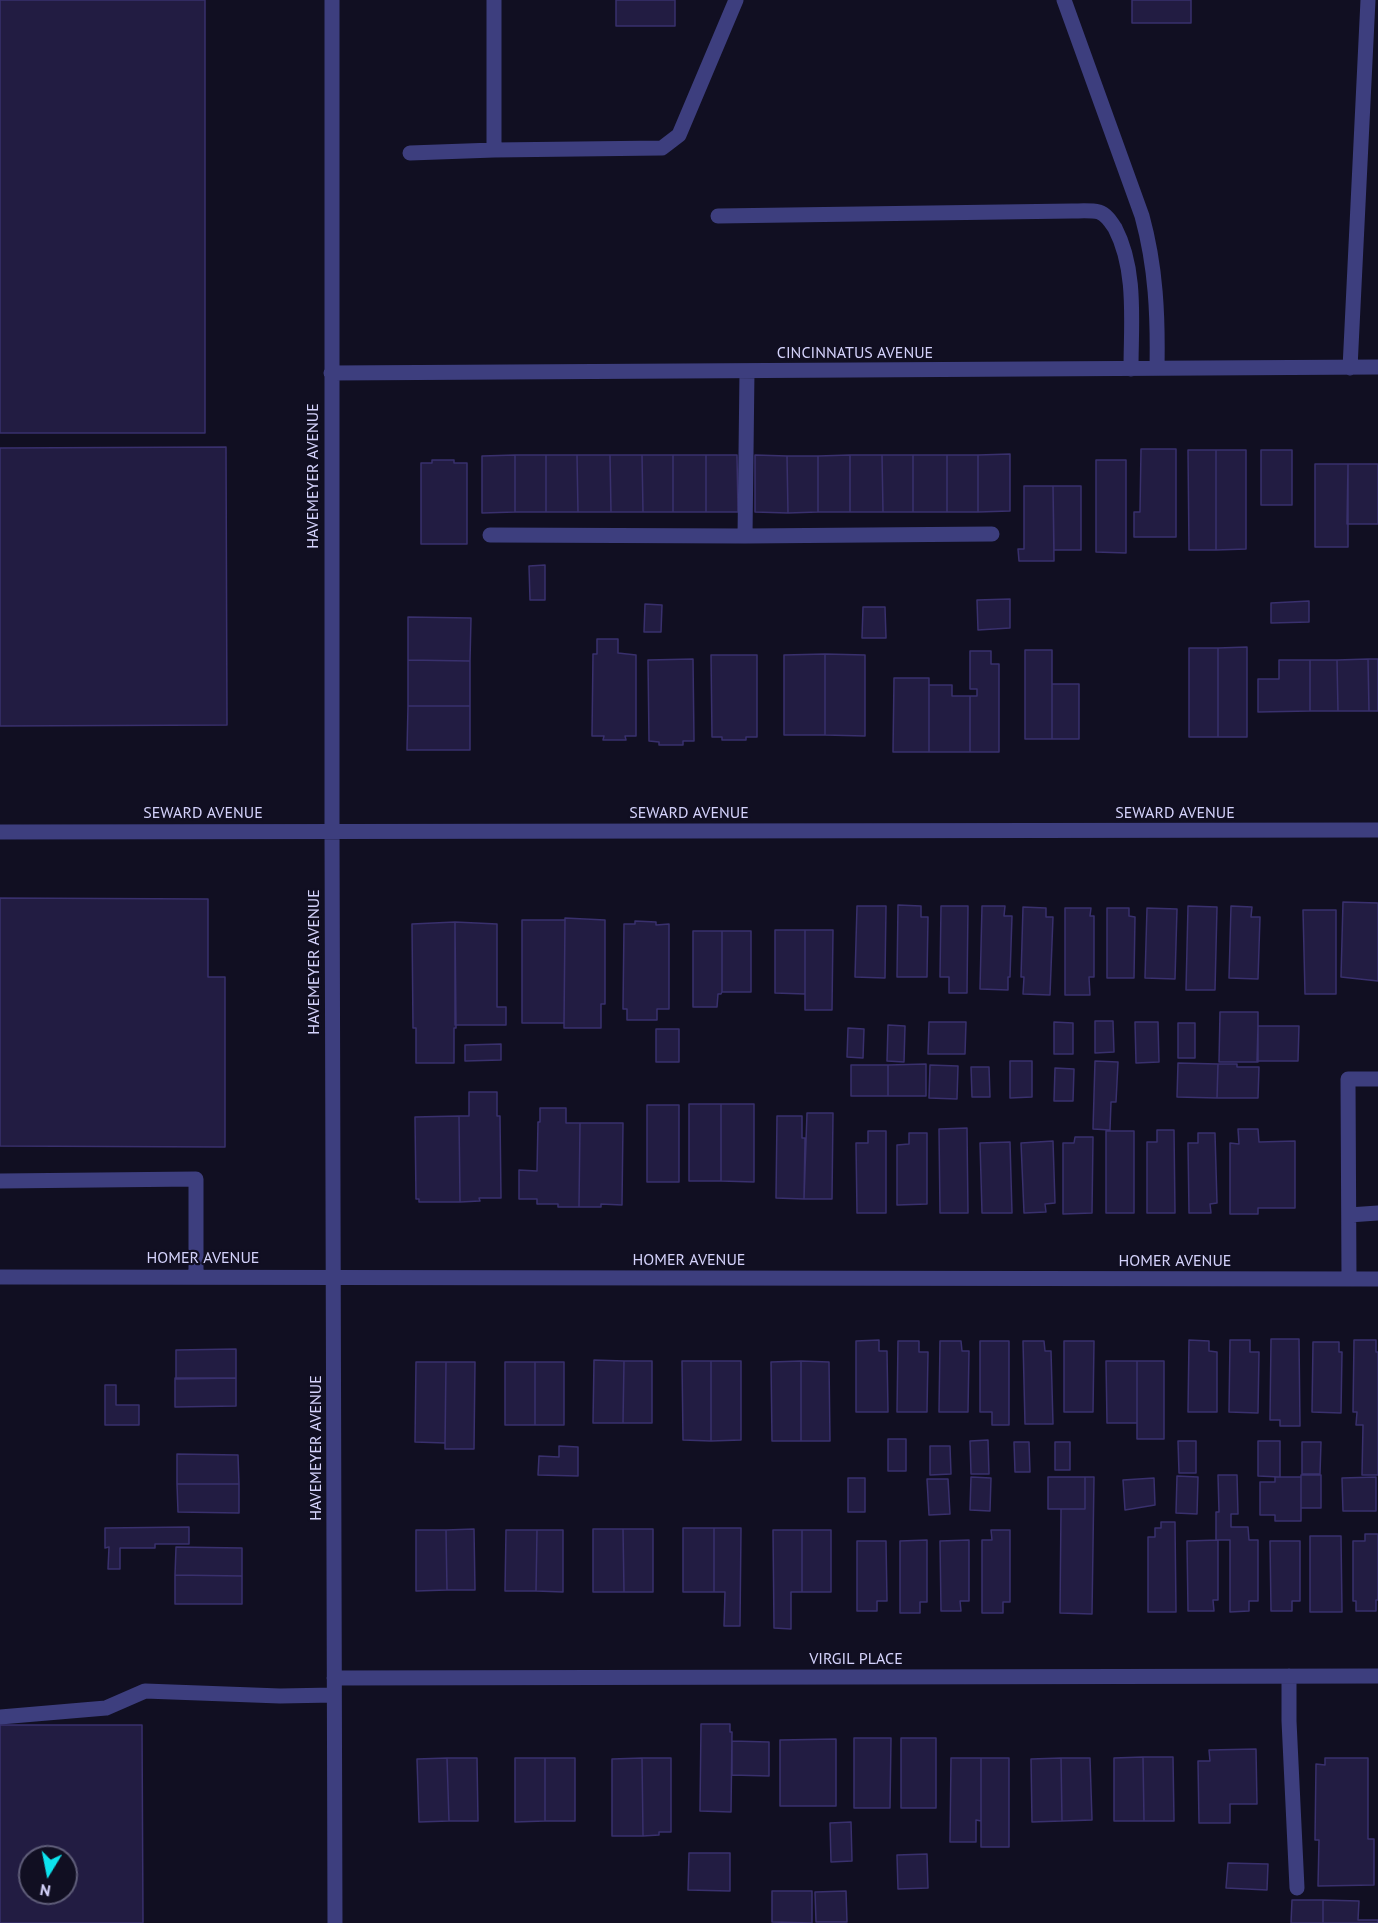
<!DOCTYPE html>
<html>
<head>
<meta charset="utf-8">
<style>
  body { margin:0 }
  #map { position:relative; width:1378px; height:1923px; overflow:hidden; background:#110f22; font-family:"PT Sans",sans-serif }
  canvas { display:block }
  .north { position:absolute; left:18px; top:1845px; width:60px; height:60px; box-sizing:border-box; background:#110f22; border:2px solid #5f5d79; border-radius:50%; rotate:190deg; font-size:16px; font-weight:700; line-height:24px; text-align:center; color:#d5d3fc }
  .north::after { content:''; display:block; margin:auto; width:21px; height:27px; background:#0de3ee; clip-path:polygon(50% 0,100% 100%,50% 72%,0 100%) }
</style>
</head>
<body>
<div id="map">
<canvas width="1378" height="1923"></canvas>
<div class="north">N</div>
</div>
<script>
const c = document.querySelector('canvas').getContext('2d');
c.lineJoin = 'round';
function paint(path, color) {
  c.fillStyle = color;
  c.fill(path, 'evenodd');
}
function strokePath(path, color, width, dash) {
  c.strokeStyle = color;
  c.lineWidth = width;
  c.lineCap = dash ? 'butt' : 'round';
  c.setLineDash(dash || []);
  c.stroke(path);
}
function label(font, color, halo, rows, align = 'center') {
  c.font = font + ' "PT Sans",sans-serif';
  c.lineWidth = 4.5;
  c.setLineDash([]);
  c.textBaseline = 'middle';
  c.strokeStyle = halo;
  c.fillStyle = color;
  for (const [text, x, y, turn = 0] of rows) {
    c.save();
    c.translate(x, y);
    c.rotate((+turn || 0) * Math.PI / 180);
    c.textAlign = isNaN(turn) ? turn : align;
    if (halo) c.strokeText(text, 0, 0);
    c.fillText(text, 0, 0);
    c.restore();
  }
}
const building = new Path2D(`
  M0 0H205V433H0Z
  M616 0H675V26H616Z
  M1132 0H1191V23H1132Z
  M226 447 227 725 0 726V448Z
  M1141 449H1176V537H1134V512H1140Z
  M1188 450H1216V550H1189Z
  M1216 450H1246V549L1216 550Z
  M1261 450H1292V505H1261Z
  M1010 454V511L978 512V455Z
  M515 455H546V512H515Z
  M515 455V512L482 513V456Z
  M546 455H577L578 512H546Z
  M577 455H610L611 512H578Z
  M610 455H642L643 512H611Z
  M642 455H673V512H643Z
  M673 455H706V512H673Z
  M706 455H737L738 512H706Z
  M755 455 787 456 788 513 755 512Z
  M850 455H882L883 512H850Z
  M850 455V512H818V456Z
  M882 455H913V512H883Z
  M913 455H947V512H913Z
  M947 455H978V512H947Z
  M787 456H818V512L788 513Z
  M432 460H454V463H467V544H421V463H432Z
  M1096 460H1126V553L1096 552Z
  M1315 464H1348V547H1315Z
  M1348 464H1378V524H1347Z
  M1024 486H1053L1054 561H1019L1018 549H1024Z
  M1053 486H1081V550H1054Z
  M545 565V600H530L529 566Z
  M1010 599V628L978 630 977 600Z
  M1309 601V622L1271 623V603Z
  M645 604 662 605 661 632H644Z
  M863 607H885L886 638H862Z
  M408 617 471 618 470 661 408 660Z
  M597 639H618V653L636 655V736H625L626 740H603L604 736H592L593 654H597Z
  M1247 647V737H1218V648Z
  M1189 648H1218V737H1189Z
  M1025 650H1052V739H1025Z
  M970 651H991V664H999V752H970V696H977V689H970Z
  M825 654 865 655V736L825 735Z
  M825 654V735H784V655Z
  M711 655H757V737H746V740H722V737H712Z
  M693 659 694 741H683V745H659V742L649 741 648 660Z
  M1368 659H1378V711H1369Z
  M1368 659 1369 711H1338L1337 660Z
  M408 660 470 661V706H408Z
  M1279 660H1310V711L1258 712V679H1279Z
  M1310 660H1337L1338 711H1310Z
  M894 678H929V752H893Z
  M1052 684H1079V739H1052Z
  M929 685H952V696H970V752H929Z
  M408 706H470V750H407Z
  M0 898 208 899V977H225V1147L0 1146Z
  M1343 902 1378 903V981L1341 977Z
  M898 905 921 906V917H928L927 977H897Z
  M857 906H886L885 978 855 977Z
  M941 906H968L967 993H949V977H940Z
  M982 906H1005L1004 916H1012L1010 977H1008V990L980 989Z
  M1188 906 1217 907 1215 990H1186Z
  M1231 906 1252 907 1251 917H1260L1258 979 1229 978Z
  M1023 907 1046 908V917H1053L1050 995 1023 994 1024 977H1021Z
  M1065 908H1091L1090 916H1094V977H1089L1090 995H1065Z
  M1107 908H1129V916L1135 917 1134 978H1107Z
  M1147 908 1177 909 1175 979 1145 978Z
  M1303 910H1336V994H1305Z
  M565 918 605 920V1004H601V1028H564Z
  M522 920H565L564 1023H522Z
  M635 921 656 922V925L669 924V1009H657V1020H627V1009H623L624 924H635Z
  M455 922 497 924V1007H506V1025H455Z
  M455 922 456 1028H454V1063H416V1028H413L412 924Z
  M775 930H805V994L775 993Z
  M805 930H833L832 1010H805Z
  M693 931H722V992L721 994H718L717 1007H693Z
  M722 931H751V992H722Z
  M1220 1012H1258V1062H1219Z
  M1095 1021H1113L1114 1052 1095 1053Z
  M929 1022H966L965 1054H928Z
  M1054 1022 1073 1023V1054H1054Z
  M1135 1022H1158L1159 1062 1136 1063Z
  M1178 1023H1195V1058H1178Z
  M888 1025 905 1026 904 1062 887 1061Z
  M1258 1026H1299L1298 1061H1257Z
  M848 1028 864 1029 863 1058 847 1057Z
  M656 1029H679V1062H656Z
  M501 1044V1060L465 1061V1045Z
  M1010 1061H1032V1097L1010 1098Z
  M1095 1061 1118 1062 1116 1102H1111L1110 1130 1093 1129Z
  M1178 1063 1218 1064 1217 1098 1177 1097Z
  M926 1064V1096H888V1065Z
  M1218 1064H1237V1067H1259L1258 1098H1217Z
  M851 1065H888V1096H851Z
  M930 1065 958 1066 957 1099 929 1098Z
  M971 1067H989L990 1097H972Z
  M1055 1068 1074 1069 1073 1101H1054Z
  M469 1092H497V1116H500L501 1198H479L480 1201 460 1202 459 1116H469Z
  M689 1104H721V1181H689Z
  M721 1104H754V1182L721 1181Z
  M647 1105H679V1182H647Z
  M540 1108H566V1123H580L579 1207H558V1204H537V1199H519V1170L537 1171 538 1122H540Z
  M807 1113H833L832 1199H804Z
  M459 1116 460 1202H419V1199H416L415 1117Z
  M777 1116H802V1138H805L804 1199 776 1198Z
  M580 1123H623L622 1205 601 1204V1207H579Z
  M967 1128 968 1213H940L939 1129Z
  M1238 1129H1258L1259 1142 1295 1141V1208H1258V1214H1230V1143L1239 1144Z
  M1157 1130H1174L1175 1213H1147V1142H1157Z
  M868 1131H886V1213H857L856 1143H868Z
  M1106 1131H1134V1213H1106Z
  M909 1133H927V1204L897 1205V1145L909 1144Z
  M1198 1133H1215L1217 1203 1210 1204 1211 1213H1189L1188 1143H1198Z
  M1075 1137H1093L1092 1213 1063 1214V1143H1074Z
  M1053 1141 1055 1203 1045 1204 1046 1212 1024 1213 1021 1143Z
  M1010 1142 1012 1213H982L980 1143Z
  M1271 1339H1299L1300 1426H1280V1420H1270Z
  M879 1340V1351H887L888 1412H856V1341Z
  M1189 1340 1209 1341V1351L1217 1352V1412H1188Z
  M1230 1340H1250V1352H1259L1258 1413 1229 1412Z
  M1354 1340H1376V1352H1378V1475H1362L1363 1425H1356L1357 1412H1353Z
  M898 1341H919V1352H928L927 1412H897Z
  M940 1341H961L962 1351H969L968 1412H939Z
  M980 1341H1009V1425H992V1412H980Z
  M1023 1341H1044L1045 1351H1051L1053 1424H1025Z
  M1064 1341H1094L1093 1412H1064Z
  M1313 1342H1339V1352H1342L1341 1413 1312 1412Z
  M236 1349V1378L176 1379V1350Z
  M594 1360 624 1361 623 1423H593Z
  M624 1361H652V1423H623Z
  M682 1361H711V1441L683 1440Z
  M711 1361H741V1440L711 1441Z
  M801 1361 829 1362 830 1441H801Z
  M801 1361V1441H772L771 1362Z
  M1106 1361H1137V1423H1107Z
  M1137 1361H1164V1439H1137Z
  M416 1362H446L445 1443 415 1442Z
  M446 1362H475L474 1449H445Z
  M505 1362H535V1425H505Z
  M535 1362H564V1425H535Z
  M175 1378H236V1406L175 1407Z
  M105 1385H116V1405H139V1425H105Z
  M888 1439H906V1471H888Z
  M988 1440 989 1474H971L970 1441Z
  M1178 1441H1196V1473H1179Z
  M1258 1441H1280V1477L1258 1476Z
  M1014 1442H1029L1030 1472H1015Z
  M1055 1442H1070V1470H1055Z
  M1302 1442H1321L1320 1474H1302Z
  M559 1446 578 1447V1476L538 1475 539 1456 559 1457Z
  M930 1446H950L951 1474 930 1475Z
  M177 1454 238 1455 239 1484H177Z
  M1218 1475H1237L1238 1514H1231V1527H1248L1249 1540H1258V1601H1249V1611L1230 1612V1540H1216V1512H1219Z
  M1301 1475H1321V1508H1301Z
  M1177 1476 1198 1477 1197 1514 1176 1513Z
  M971 1477 991 1478 990 1511 970 1510Z
  M1048 1477H1085V1509H1048Z
  M1085 1477H1094L1092 1614 1060 1613 1061 1509H1085Z
  M1275 1477H1301V1521H1275V1515H1260V1482H1275Z
  M1376 1477V1511H1343L1342 1478Z
  M848 1478H865V1512H848Z
  M1154 1478 1155 1505 1125 1510 1123 1480Z
  M927 1479H948L950 1514 929 1515Z
  M177 1484H239V1513L178 1512Z
  M1161 1522H1175L1176 1612H1148V1537H1155V1528H1161Z
  M189 1527V1544H155V1548H120V1569H108L109 1547 105 1548V1528Z
  M683 1528H714V1592H683Z
  M714 1528H741L740 1626H724L725 1592H714Z
  M474 1529 475 1590H447L446 1530Z
  M593 1529H623L624 1592H593Z
  M623 1529H653V1592H624Z
  M416 1530H446L447 1590 416 1591Z
  M506 1530H537L536 1591H505Z
  M537 1530H563V1592L536 1591Z
  M773 1530H802V1592H791V1629L774 1628Z
  M802 1530H831V1592H802Z
  M991 1530H1010V1602H1003V1613H982V1540H992Z
  M1365 1534H1378V1600H1376V1611H1356V1601H1353V1541H1365Z
  M1310 1536H1341L1342 1612H1310Z
  M927 1540V1602H920V1613H900V1541Z
  M969 1540V1601H960L961 1611H941L940 1541Z
  M1218 1540V1600H1213L1214 1611H1188L1187 1541Z
  M857 1541H886L887 1601H877V1611H857Z
  M1270 1541H1300V1601H1292V1611H1271Z
  M176 1547 242 1548V1576L175 1575Z
  M175 1575 242 1576V1604H175Z
  M701 1724H730V1732H732L731 1812 700 1811Z
  M0 1725H142L143 1923H0ZM30 1857H66V1893H30Z
  M854 1738H891L890 1808H854Z
  M901 1738H936V1808H901Z
  M836 1739V1806H780V1740Z
  M732 1741 769 1742V1776L732 1775Z
  M1256 1749 1257 1804H1230V1823H1199L1198 1761H1210L1209 1750Z
  M1143 1757H1173L1174 1821H1144Z
  M1143 1757 1144 1821H1114V1758Z
  M447 1758H477L478 1821H449Z
  M447 1758 449 1821 419 1822 417 1759Z
  M515 1758H545V1821L515 1822Z
  M545 1758H575V1821H545Z
  M642 1758H671V1832H659V1835L643 1836Z
  M642 1758 643 1836H612V1759Z
  M951 1758H981V1821L976 1820V1842H950Z
  M981 1758H1009V1847H981Z
  M1061 1758H1090L1092 1820 1062 1821Z
  M1061 1758 1062 1821 1032 1822 1031 1759Z
  M1325 1758H1368V1839H1374V1885L1318 1886 1319 1840H1315L1316 1764 1325 1765Z
  M851 1822 852 1861 831 1862 830 1823Z
  M689 1853H730V1891L688 1890Z
  M927 1854 928 1888 898 1889 897 1855Z
  M1228 1863 1268 1864 1267 1890 1226 1888Z
  M772 1891H812V1923L772 1922Z
  M846 1891 847 1922H816L815 1892Z
  M1292 1900H1323V1923H1291Z
  M1323 1900 1359 1901 1358 1920H1378V1923H1323Z`);
const minor = new Path2D(`
  M332 0V831L335 1923
  M1064 0 1142 216C1156 267 1158 316 1157 368
  M494 150 662 148 679 135 736 0
  M410 153 494 150V0
  M718 216 1072 211C1080 211 1091 210 1099 212 1106 214 1111 222 1115 228 1137 270 1131 323 1131 369
  M1350 368 1368 0
  M331 373 1378 367
  M490 535 745 536 747 371
  M745 536 992 534
  M0 832 1378 830
  M0 1181 196 1179V1276
  M1349 1215 1378 1213
  M0 1277 1378 1279
  M1349 1279 1348 1079H1378
  M1289 1676V1721L1297 1888
  M334 1678 1378 1676
  M0 1717 106 1708 145 1691 280 1696 334 1695`);
const streetNames = [
  ["CINCINNATUS AVENUE",855,353],
  ["HAVEMEYER AVENUE",313,476,-90],
  ["SEWARD AVENUE",203,813],
  ["SEWARD AVENUE",689,813],
  ["SEWARD AVENUE",1175,813],
  ["HAVEMEYER AVENUE",314,962,-90],
  ["HOMER AVENUE",203,1258],
  ["HOMER AVENUE",689,1260],
  ["HOMER AVENUE",1175,1261],
  ["HAVEMEYER AVENUE",316,1448,-90],
  ["VIRGIL PLACE",856,1659]
];
paint(building, '#221c42');
strokePath(building, '#39306d', 1.5);
strokePath(minor, '#3d3e7e', 15);
label('16px', '#d5d3fc', '#110f22', streetNames);
</script>
</body>
</html>
